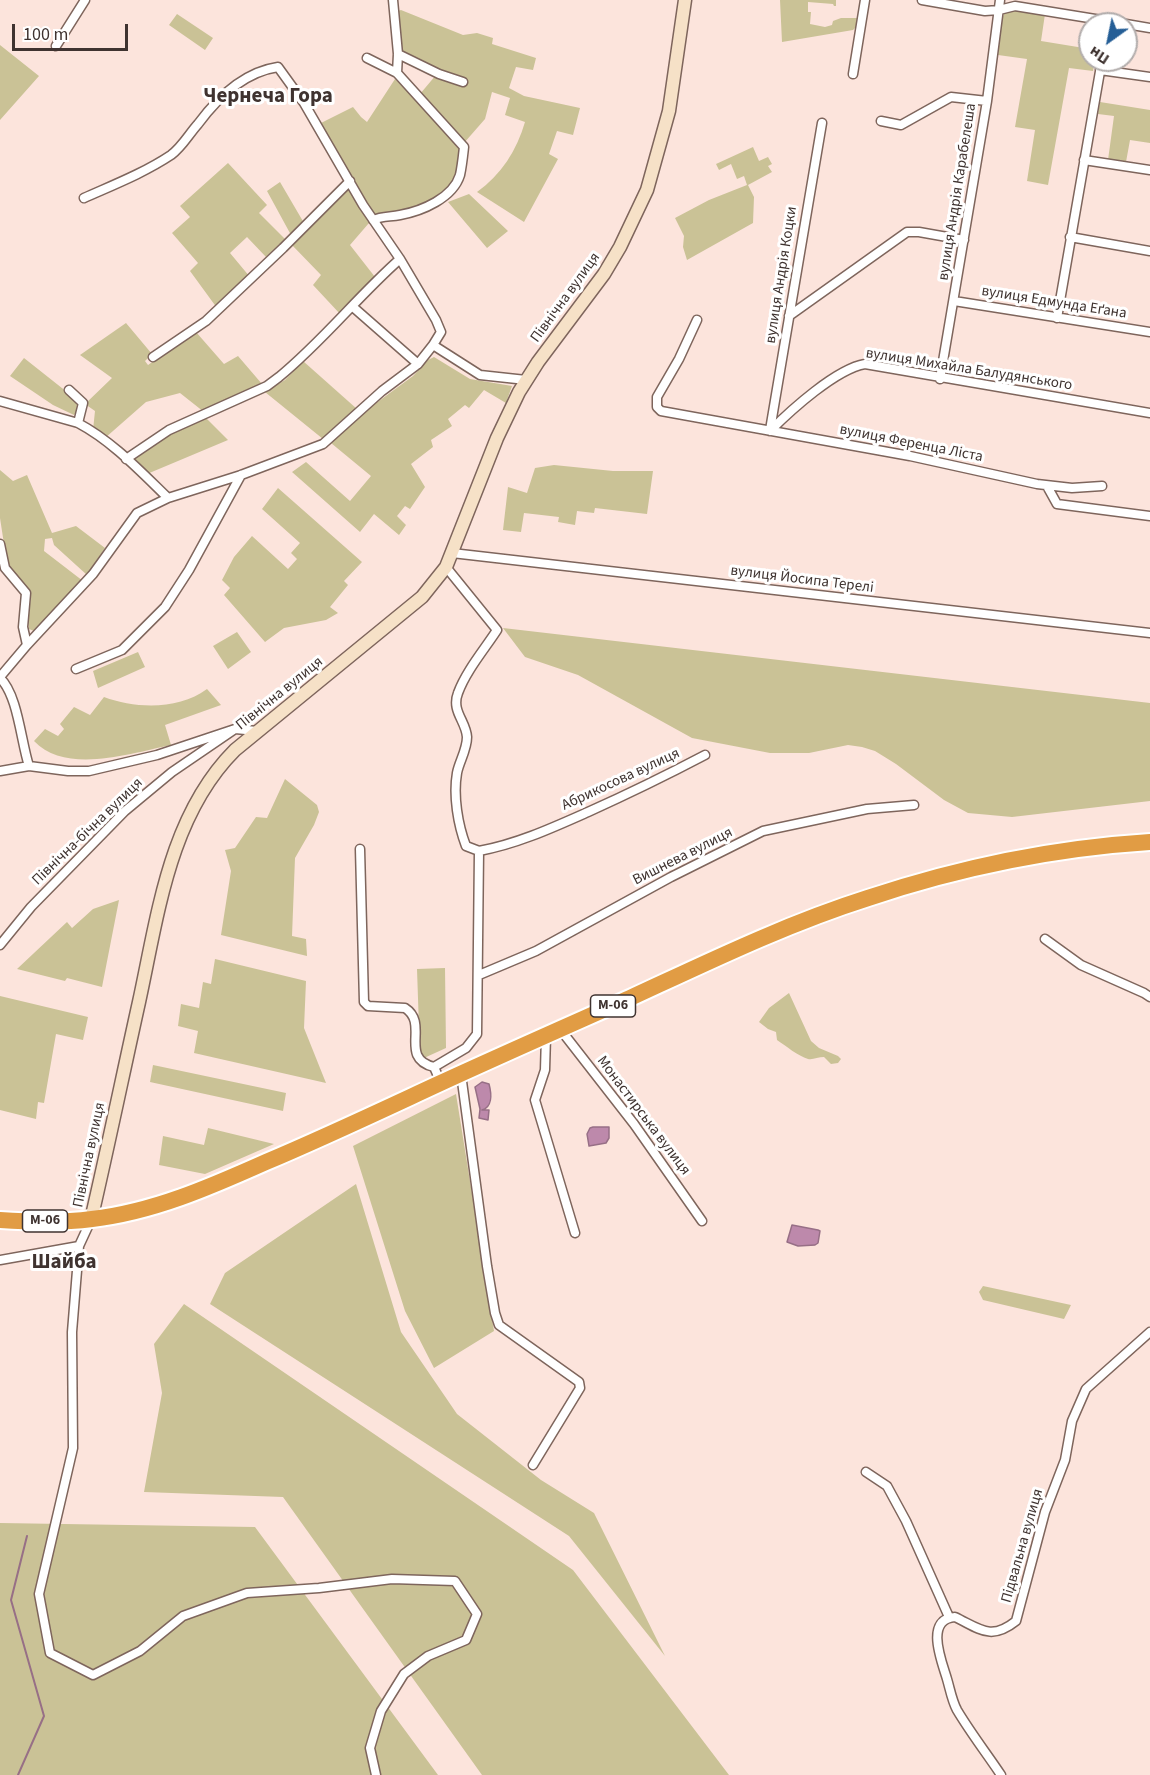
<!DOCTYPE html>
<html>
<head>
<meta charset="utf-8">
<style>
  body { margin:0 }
  #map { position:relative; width:1150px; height:1775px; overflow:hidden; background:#fce4dc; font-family:"Source Sans 3",sans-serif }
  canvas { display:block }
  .north { position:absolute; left:1078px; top:12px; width:60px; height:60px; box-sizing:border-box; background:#fff; border:2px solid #b2adac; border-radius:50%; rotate:213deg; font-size:16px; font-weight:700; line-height:24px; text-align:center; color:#3f3330 }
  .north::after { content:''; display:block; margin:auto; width:21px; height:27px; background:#255e96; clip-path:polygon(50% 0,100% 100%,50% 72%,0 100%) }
  .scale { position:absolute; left:12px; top:24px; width:116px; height:27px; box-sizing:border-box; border:3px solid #3f3330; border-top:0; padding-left:8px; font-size:18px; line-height:21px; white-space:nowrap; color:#3f3330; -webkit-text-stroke:4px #fff; paint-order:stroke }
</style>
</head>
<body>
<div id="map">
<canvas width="1150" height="1775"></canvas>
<div class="north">Пн</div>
<div class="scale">100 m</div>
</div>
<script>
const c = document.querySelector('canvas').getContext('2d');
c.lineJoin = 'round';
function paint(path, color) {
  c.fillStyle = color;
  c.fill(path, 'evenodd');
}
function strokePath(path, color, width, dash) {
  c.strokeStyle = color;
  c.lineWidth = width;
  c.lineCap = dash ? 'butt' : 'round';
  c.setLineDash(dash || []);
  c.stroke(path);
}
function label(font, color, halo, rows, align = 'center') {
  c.font = font + ' "Source Sans 3",sans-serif';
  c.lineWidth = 6;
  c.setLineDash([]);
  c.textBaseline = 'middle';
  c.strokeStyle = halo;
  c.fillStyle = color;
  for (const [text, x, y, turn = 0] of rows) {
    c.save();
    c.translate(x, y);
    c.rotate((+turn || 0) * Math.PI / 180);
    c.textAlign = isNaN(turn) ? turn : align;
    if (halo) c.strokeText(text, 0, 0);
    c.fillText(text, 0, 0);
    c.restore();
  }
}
const green = new Path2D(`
  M780 0H836V6H834L833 4 808 2V12H811L810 24 825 27 832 25 833 21 841 18H857L856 27 853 30 782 42Z
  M1012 9 1045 14 1041 41 1090 49V60H1095L1093 71 1069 68 1048 185 1027 181 1035 130 1015 127 1027 59 998 55 1002 19 1005 12Z
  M401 10 463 35 477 33 493 38 492 44 536 58 533 70 516 67 509 88 524 96 580 108 573 135 557 131 549 154 558 159 524 222 477 192C501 175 517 150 525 122L505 115 510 98 492 92 485 119 464 143 420 94 436 75 442 73 401 53 398 11Z
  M177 14 213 38 205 50 169 25Z
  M0 45 39 76 0 120Z
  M395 79 441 125 460 148C459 157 460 168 456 177 445 206 401 215 373 214L330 138 319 124 353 107 361 117 367 122Z
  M1100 102 1150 110V143L1130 140 1126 162 1108 160 1114 116 1098 114Z
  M753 147 759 161 768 157 772 164 768 166 772 172 748 185 754 197 753 223 687 260 683 247 684 236 675 218 709 200 747 185 744 176 737 179 731 164 719 170 716 164Z
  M228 163 267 205 259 213 285 239 266 257 247 237 230 253 250 277 217 308 190 271 198 263 172 233 190 217 180 206Z
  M280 182 304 223 291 235 267 191Z
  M349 189 369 223 350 245 375 277 341 315 313 285 321 275 291 244Z
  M469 194 508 231 487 248 448 202Z
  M126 323 152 354 145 361 148 365 196 332 224 364 238 356 262 384 204 412 180 393 146 402 105 438 93 430 95 411 85 404 112 378 80 355Z
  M434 357 470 379 512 386 506 403 484 390 469 408 465 405 448 419 452 426 431 440 433 447 411 464 425 487 410 509 405 506 397 516 406 525 399 535 374 514 360 532 292 472 306 462 350 501 371 476 331 443 364 412 413 376 428 360Z
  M24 358 72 396 77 404 76 413 74 415 53 405 10 376Z
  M303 361 357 409 323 439 265 392 285 380Z
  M205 417 228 440 147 474 132 461 133 458 161 439Z
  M554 465 613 471H653L647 514 595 508 594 513 577 511 575 525 558 522 559 517 524 513 521 532 503 530 508 487 527 493 535 468Z
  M0 470 13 481 27 475 52 533 76 526 105 548 87 575 54 545 52 538 45 539 44 551 83 581 34 631 29 629 28 622 31 595 8 570 0 518Z
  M278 488 362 562 344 581 348 585 330 607 338 613 326 620 284 628 265 642 224 595 230 588 222 580 234 557 252 536 288 569 297 559 291 553 300 543 262 509Z
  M503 628 1150 703V801L1012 817 968 813 944 800 896 764 875 751 862 747 848 745 809 753H770L692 738 578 675 525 657Z
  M237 632 251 652 228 669 213 646Z
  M138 652 145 667 98 688 93 671Z
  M207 689 221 705 165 725 171 745C132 753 66 775 34 741L45 729 58 736 64 729 60 724 74 707 90 715 104 697C136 709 179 710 207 689Z
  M285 779 317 805 319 812 314 825 295 858 292 936 306 939 307 956 221 935 231 871 225 850 235 848 256 817 267 818Z
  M119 900 102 987 67 978 65 981 17 969 67 922 72 928 93 909Z
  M215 959 306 981 304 1028 326 1083 194 1053 198 1031 178 1026 181 1004 199 1008 203 982 211 984Z
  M445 968 446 1048 424 1058 420 1057 417 969Z
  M789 993 811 1041 819 1048 838 1056 841 1059 838 1063 831 1064 824 1057C818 1057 813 1060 808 1059 798 1056 786 1046 777 1040L776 1032 768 1029 759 1022 769 1008Z
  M0 996 88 1017 83 1040 56 1034 44 1103 38 1102 36 1119 0 1110Z
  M153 1065 286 1093 283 1111 150 1082Z
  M456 1094 494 1331 434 1368 405 1311 353 1146Z
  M208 1128 274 1144 205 1174 159 1165 163 1136 204 1145Z
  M356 1184 401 1332 457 1414 541 1480 594 1513 665 1656 569 1536 210 1304 225 1273Z
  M983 1286 1071 1305 1064 1319 983 1300 979 1292Z
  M184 1304 573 1570 729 1775H482L283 1497 144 1492 162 1393 154 1344Z
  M0 1523 255 1527 438 1775H0Z`);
const water = new Path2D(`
  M482 1082 489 1084C492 1095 492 1107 482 1110H489L488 1120 479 1118 480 1109 475 1087Z
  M593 1127H609V1138L606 1143 589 1146 587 1134 590 1128Z
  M792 1225 818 1230 820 1231 818 1243 815 1245 798 1246 787 1242Z`);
const stream = new Path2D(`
  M18 1775 44 1716 11 1600 27 1536`);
const street = new Path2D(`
  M393 0 398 54 397 73
  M922 0 985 11 999 10 1015 6 1126 24
  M1126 24 1150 28
  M56 46 85 0
  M398 54 439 74 463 82
  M367 58 397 73 464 147C463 156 462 166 460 175 453 198 422 211 400 215 390 217 382 216 373 220
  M1100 70 1150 77
  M853 74 865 0
  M881 121 901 125 951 97 987 101
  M1084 160 1150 170
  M84 198C113 185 144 173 171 155 182 147 189 134 198 124 218 97 244 72 278 67L304 103 363 205 400 259 436 320 441 332 433 345
  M1070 237 1150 251
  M954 301 1150 332
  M353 307 418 364
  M789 316 907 232H919L964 240
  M1057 318 1102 60
  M697 320 679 359 657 397V407L661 411 910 456 1037 484 1072 488 1102 486
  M153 357 206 321 283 248 350 181
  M940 379 987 101 1000 0
  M69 390 83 403 78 423
  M0 401 78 423C112 441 140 471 168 498L241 475 323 444 382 391 418 364 433 345 480 375 526 380
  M770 430 822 123
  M770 431C791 410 836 369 865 364L1150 413
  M126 459 169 430 267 386 279 377C323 341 358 296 400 259
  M1047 486 1057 504 1150 516
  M0 544 5 568 26 593 23 627 27 645 93 574 137 513 168 498
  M452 553 1150 633
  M446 567 497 630C484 650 466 671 458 693 451 711 466 721 467 737 467 750 459 762 457 773 453 796 458 825 466 846L479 851
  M76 669 122 650 165 607 189 570 241 475
  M0 677 27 645
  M0 678C18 695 21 742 29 766
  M0 771 29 766 68 771H89L157 755 235 729 257 731
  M360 849 364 1002 368 1006 405 1008C430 1024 398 1058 434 1067L441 1083
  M1045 939 1081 965 1144 993 1150 997
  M0 945 31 907 125 811 172 772 235 729
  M479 975 536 951 671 877 763 831 867 809 914 805
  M560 1029 634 1124 702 1221
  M546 1036 545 1070 535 1100 575 1233
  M434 1067 466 1048 477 1034 479 851C517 844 552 828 588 812 628 794 667 775 705 755
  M461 1074 487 1266 495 1313 499 1325 579 1382 580 1388 533 1465
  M91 1220 79 1246 72 1332 73 1448 39 1594 50 1653 93 1675 140 1651 183 1616 247 1593 319 1588 392 1579 455 1581 477 1614 466 1640 428 1656 404 1674 381 1711 370 1748 376 1775
  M0 1260 79 1246
  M866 1472 887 1486 906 1521 949 1617
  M1001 1775C987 1754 970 1732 957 1710 952 1701 950 1689 947 1679 942 1662 924 1619 955 1617 980 1629 991 1641 1016 1621L1045 1512 1065 1460 1072 1421 1086 1389 1150 1332`);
const secondary = new Path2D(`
  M91 1220C108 1147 123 1074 139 1002 158 915 169 816 235 750L422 597 446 567 497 438 519 392 538 362 604 274 620 247 647 190 669 111 685 0`);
const highway = new Path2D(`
  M0 1220C30 1222 62 1223 92 1219 153 1212 210 1187 266 1162 323 1138 378 1112 434 1086 499 1056 565 1027 630 998 708 962 786 924 868 898 958 868 1055 848 1150 842`);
const shields = [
  [613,1006,45],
  [45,1221,45]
];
const shieldNames = [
  ["М-06",613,1006],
  ["М-06",45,1221]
];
const streetNames = [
  ["вулиця Андрія Карабелеша",958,192,-81],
  ["вулиця Андрія Коцки",782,275,-81],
  ["Північна вулиця",566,298,-54],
  ["вулиця Едмунда Еґана",1054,303,9],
  ["вулиця Михайла Балудянського",969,370,9],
  ["вулиця Ференца Ліста",911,444,11],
  ["вулиця Йосипа Терелі",802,580,7],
  ["Північна вулиця",280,694,-39],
  ["Абрикосова вулиця",621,780,-25],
  ["Північна-бічна вулиця",88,832,-44],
  ["Вишнева вулиця",683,857,-27],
  ["Монастирська вулиця",643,1116,53],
  ["Північна вулиця",90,1155,-78],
  ["Підвальна вулиця",1023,1546,-74]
];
const districtNames = [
  ["Чернеча Гора",268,97],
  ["Шайба",64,1263]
];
paint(green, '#cac296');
paint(water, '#bd89ab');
strokePath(water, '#976f86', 1.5);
strokePath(stream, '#976f86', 2);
strokePath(street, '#7e655c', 11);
strokePath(secondary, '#7e655c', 15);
strokePath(highway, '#fff', 20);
strokePath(street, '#fff', 8);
strokePath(secondary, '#f6e1c7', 12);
strokePath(highway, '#e19c44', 16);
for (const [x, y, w] of shields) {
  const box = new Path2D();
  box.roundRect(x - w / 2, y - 11, w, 22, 4.5);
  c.fillStyle = '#fff';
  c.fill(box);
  strokePath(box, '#3f3330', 1.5);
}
label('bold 14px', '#3f3330', null, shieldNames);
label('15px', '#3f3330', '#fff', streetNames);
label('bold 21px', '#3f3330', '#fff', districtNames);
</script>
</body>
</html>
